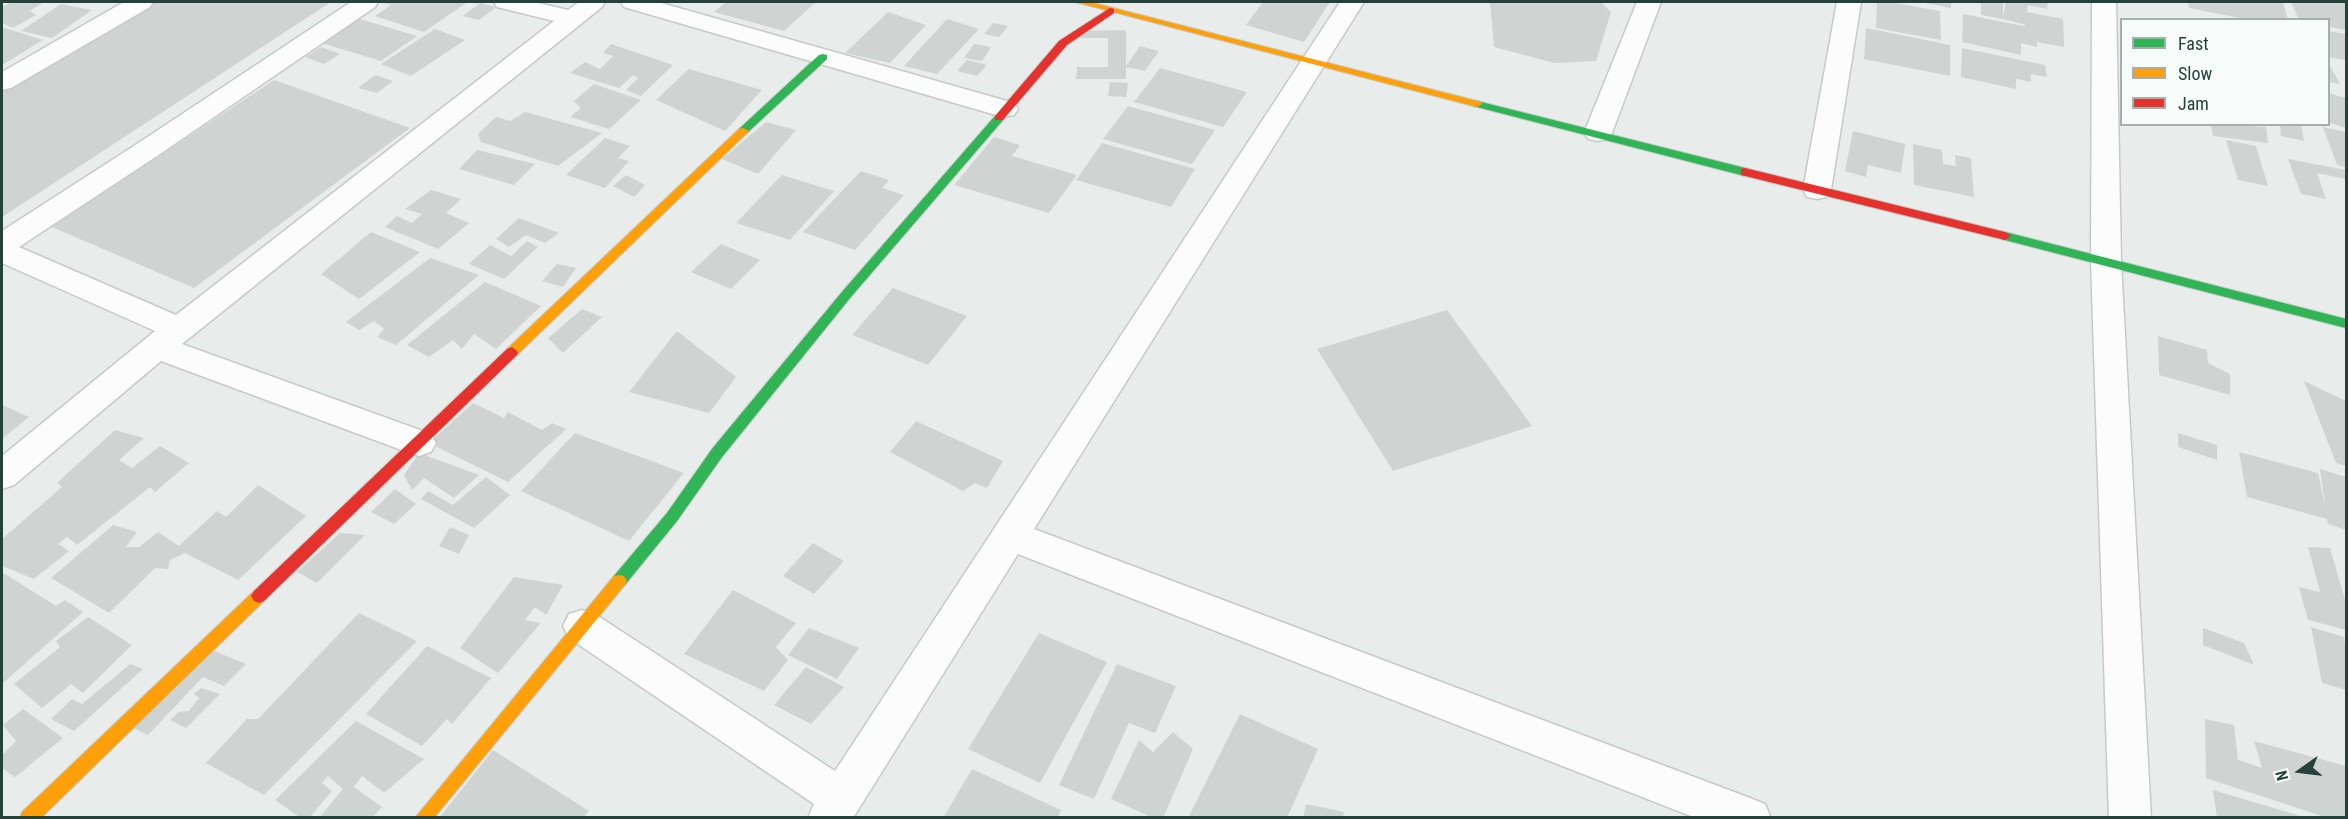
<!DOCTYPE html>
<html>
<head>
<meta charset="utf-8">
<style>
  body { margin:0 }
  #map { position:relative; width:2348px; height:819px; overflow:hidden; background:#e8edeb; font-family:"Roboto Condensed",sans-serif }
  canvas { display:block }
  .frame { position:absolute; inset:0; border:3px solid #24423a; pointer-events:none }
  .legend { position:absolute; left:2120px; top:18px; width:210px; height:108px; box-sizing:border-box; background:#f7fbf9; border:2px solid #a3b1ad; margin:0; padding:8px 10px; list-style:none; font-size:18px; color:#24423a }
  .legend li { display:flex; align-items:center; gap:12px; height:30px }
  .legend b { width:30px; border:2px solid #a3b1ad }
  .north { position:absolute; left:2270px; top:741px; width:60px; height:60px; -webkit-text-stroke:4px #f7fbf9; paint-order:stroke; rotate:256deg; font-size:16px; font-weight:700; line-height:24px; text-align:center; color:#24423a }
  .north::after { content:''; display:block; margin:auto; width:21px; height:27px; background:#24423a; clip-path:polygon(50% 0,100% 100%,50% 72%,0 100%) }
</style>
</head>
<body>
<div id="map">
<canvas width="2348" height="819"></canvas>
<div class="frame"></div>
<ul class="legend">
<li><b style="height:8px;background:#30b455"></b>Fast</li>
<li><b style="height:8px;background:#ff9f0a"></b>Slow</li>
<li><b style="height:8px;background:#e5322d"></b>Jam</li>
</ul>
<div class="north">N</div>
</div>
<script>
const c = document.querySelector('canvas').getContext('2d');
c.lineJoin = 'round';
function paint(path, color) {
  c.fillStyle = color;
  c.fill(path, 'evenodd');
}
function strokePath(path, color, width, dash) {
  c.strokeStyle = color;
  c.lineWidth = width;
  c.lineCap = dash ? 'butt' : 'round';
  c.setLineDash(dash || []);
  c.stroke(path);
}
const building = new Path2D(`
  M12 2H44L30 11 36 15 13 28 2 23V7Z
  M154 2H331L2 217V92Z
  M381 2H463L466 3 424 32 375 16 391 5Z
  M726 2H816L784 31 714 12Z
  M1263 2H1330L1304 42 1246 25Z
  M1490 2H1601L1611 12 1596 61 1554 63 1494 47Z
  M1877 2H1890L1940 11 1941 40 1876 28Z
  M1925 2H1951V8L1925 3Z
  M1981 2H2003V19L1981 15Z
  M2006 2H2048L2047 9 2028 5 2027 12 2063 19 2064 47 2037 42V47L2021 43V55L1962 42 1963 14 2023 26 2026 25 2003 19Z
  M2188 2H2283L2288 20H2249L2189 8Z
  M2291 2 2346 3V30L2328 27V20H2299Z
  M480 3 496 7 479 20 463 16Z
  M61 4 92 10 52 38 21 31Z
  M888 12 926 25 890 63 845 53Z
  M357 18 417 36 381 61 321 43Z
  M947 19 979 29 937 74 904 66Z
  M993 23 1008 26 999 37 984 34Z
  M2 27 43 40 2 65Z
  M1866 28 1950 45V76L1864 59Z
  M435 29 465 40 411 76 381 64Z
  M1126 30V66L1140 46 1159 51 1145 71 1126 67V79H1076L1077 67H1108V38H1077V31Z
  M2328 31 2346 34V60L2328 57Z
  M611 44 673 65 641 96 626 90 638 78 633 75 619 88 570 73 585 62 600 69 613 56 603 53Z
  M974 44 991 47 982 61 964 58Z
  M321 47 340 54 324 64 305 57Z
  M1962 48 2045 65 2047 77 2031 74V82L2016 79V89L1961 77Z
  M967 60 987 65 977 76 957 71Z
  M2328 62 2340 84 2328 82Z
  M1160 68 1247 92 1223 127 1134 102Z
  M689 69 762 90 725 131 656 100Z
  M375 75 393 81 377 93 358 88Z
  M274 80 410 128 194 288 52 227Z
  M1110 82 1128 83 1126 97 1108 96Z
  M594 84 641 100 609 129 570 117 581 108 574 101Z
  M2328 93 2346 98V128L2328 122Z
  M1128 106 1215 130 1192 164 1103 139Z
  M525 112 602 133 558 166 481 142 478 134 496 117 510 121Z
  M766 122 796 130 758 174 722 159Z
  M2211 124 2266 127 2268 143 2213 136Z
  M2280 124H2301L2304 141 2281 136Z
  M2323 127 2346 132V167L2337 165Z
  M1853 131 1905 144 1901 173 1868 165 1866 177 1845 171Z
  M994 137 1020 145 1012 156 1077 175 1049 213 954 185Z
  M605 138 630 146 618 158 629 161 605 188 566 175Z
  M2226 140 2256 146 2268 186 2238 180Z
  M1102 143 1195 169 1171 207 1076 180Z
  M1913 144 1942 150 1943 164 1956 166 1955 155 1971 158 1974 197 1914 185Z
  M477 150 535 164 514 185 459 169Z
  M2288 159 2346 170V179L2317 173 2326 199 2301 194Z
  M861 171 889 180 882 188 904 195 855 250 803 232Z
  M626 175 645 185 634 197 613 186Z
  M782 175 834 191 790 240 736 223Z
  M431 190 461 199 446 213 469 223 438 249 385 227 397 216 412 223 422 214 405 209Z
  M519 218 559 233 545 243 526 235 509 247 496 239Z
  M371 232 420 252 359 299 321 274Z
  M527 241 538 247 504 279 469 264 490 245 511 256Z
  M721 244 760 260 731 289 691 272Z
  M430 258 479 275 396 345 377 337 384 329 374 321 359 330 346 322Z
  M557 264 576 268 563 287 542 281Z
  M485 282 541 306 496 349 474 334 462 349 453 340 429 357 407 345Z
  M893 288 967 316 928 365 852 335Z
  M582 309 602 317 563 353 548 338Z
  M1447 310 1532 426 1393 471 1317 349Z
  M677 331 736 377 709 413 629 392Z
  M2158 336 2207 350 2208 363 2230 374V395L2159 375Z
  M2304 381 2346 401V466L2336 463Z
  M473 403 504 418 508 412 542 430 552 423 566 429 508 482 429 443Z
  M2 405 29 417 2 439Z
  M916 421 1003 461 987 488 975 483 963 491 890 452Z
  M115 430 144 438 119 460 132 468 160 446 189 463 155 492 150 487 77 545 67 537 58 544 69 551 34 579 2 566V539L62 487 57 483Z
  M575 433 684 473 629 541 521 491Z
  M2178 433 2217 445V460L2178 447Z
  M2239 452 2318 473 2325 506 2320 469 2346 477V530L2328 524 2327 519 2247 497Z
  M419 453 479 475 454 498 424 478 412 490 404 475Z
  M486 477 510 495 474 528 421 499 428 491 453 505Z
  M258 485 306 516 238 580 185 553 170 560 168 569 155 568 109 613 51 578 113 525 137 532 126 547H139L158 532 179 546 217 511 226 517Z
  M395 489 416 504 394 524 371 512Z
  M450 527 469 535 459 554 439 546Z
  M340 533 365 535 317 583 297 572Z
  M813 543 844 561 814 594 783 576Z
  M2308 547 2330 548 2346 603V630L2308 620 2299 587 2320 592Z
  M2 572 56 606 65 600 83 612 2 684Z
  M514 577 563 585 546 615 535 607 525 620 541 623 498 673 460 648Z
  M733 590 796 623 776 647 788 660 764 691 684 654Z
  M359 613 417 641 264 795 206 763 247 719H258Z
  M88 617 132 645 83 693 71 684 42 708 14 684 60 647 56 641Z
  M2311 627 2344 637 2346 649V690L2322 683Z
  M809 628 859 648 837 679 788 655Z
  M2203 628 2244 643 2254 665 2203 645Z
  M1039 633 1107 662 1040 783 968 749Z
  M427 646 491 678 452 724 447 719 422 746 366 714Z
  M212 650 246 664 224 686 203 677 148 735 133 728Z
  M130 664 143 669 74 731 51 719 72 699 82 704Z
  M1117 664 1176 686 1155 733 1129 723 1094 799 1059 785Z
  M806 667 844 687 811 724 774 705Z
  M201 688 220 694 186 728 170 720 178 712 189 711 199 698 194 694Z
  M23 709 63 738 15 777 2 768V755L16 741 3 725Z
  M1240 714 1318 749 1287 818H1188Z
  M2205 719 2234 725 2238 760 2262 768 2254 741 2346 766V818H2328L2206 778Z
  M356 721 424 759 384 793 362 776 354 787 382 807 372 818H319L343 789 328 776 322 783 332 791 309 818H301L275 800Z
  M1173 732 1193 749 1163 818H1153L1111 799 1139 740 1153 752Z
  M493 750 589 811 583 818H439Z
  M972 769 1061 810 1058 818H943Z
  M2213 790 2304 817V818H2217Z
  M1306 804 1344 812 1343 818H1303Z`);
const street = new Path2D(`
  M124 2H153L150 7 11 88 2 90V72Z
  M351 2H378L375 7 160 154 19 247 176 315 554 21 497 7 494 2H534L568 10 579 2H605L602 7 182 344 431 434 436 443 431 452 419 456 407 452 161 361 14 485 2 489V456L155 331 2 263V231L140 142Z
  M621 2H658L1014 103 1018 109 1014 115 1005 117 996 115 624 7Z
  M1340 2H1364L1034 529 1750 798 1765 804 1771 818H1696L1018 554 853 818H808L814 804 569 638 563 626 569 614 582 610 595 614 835 771Z
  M1637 2H1661L1612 133 1608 139 1598 141 1588 139 1584 133Z
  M1837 2H1861L1831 190 1827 197 1817 199 1807 197 1803 190Z
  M2092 2H2116L2121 261 2151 818H2109L2091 261Z`);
const fast = new Path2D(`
  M823 54 827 55V59L747 133H739V129L819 55Z
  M1477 101 1745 168 1751 172 1745 176 1473 106 1472 104Z
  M999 115 1003 116V120L850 298 722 457 677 521 624 586 619 587 614 586 611 581 614 576 667 513 712 449 842 292 995 116Z
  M2005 232 2346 319V328L2001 239 1999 236 2001 233Z`);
const slow = new Path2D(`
  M1075 2H1090L1481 102 1482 104 1477 107Z
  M743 128 749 131 747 133 517 355H507L506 352 507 349 739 129Z
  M619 575 624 576 627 581 624 586 434 818H415L614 576Z
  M259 589 264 591 267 596 264 601 41 818H20L22 812 254 591Z`);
const jam = new Path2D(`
  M1110 8 1114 9V13L1067 45 1003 120H995V116L1059 41Z
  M1745 168 2005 232 2011 236 2005 240 1741 175V169Z
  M512 347 518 352 517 355 264 601 259 603 254 601 251 596 254 591 507 349Z`);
paint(building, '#cfd4d2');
strokePath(street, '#c5cac8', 3);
strokePath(fast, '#c3cbc8', 2);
strokePath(slow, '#c3cbc8', 2);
strokePath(jam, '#c3cbc8', 2);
paint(street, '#fcfcfc');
paint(fast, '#30b455');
paint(slow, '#ff9f0a');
paint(jam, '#e5322d');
</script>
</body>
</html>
